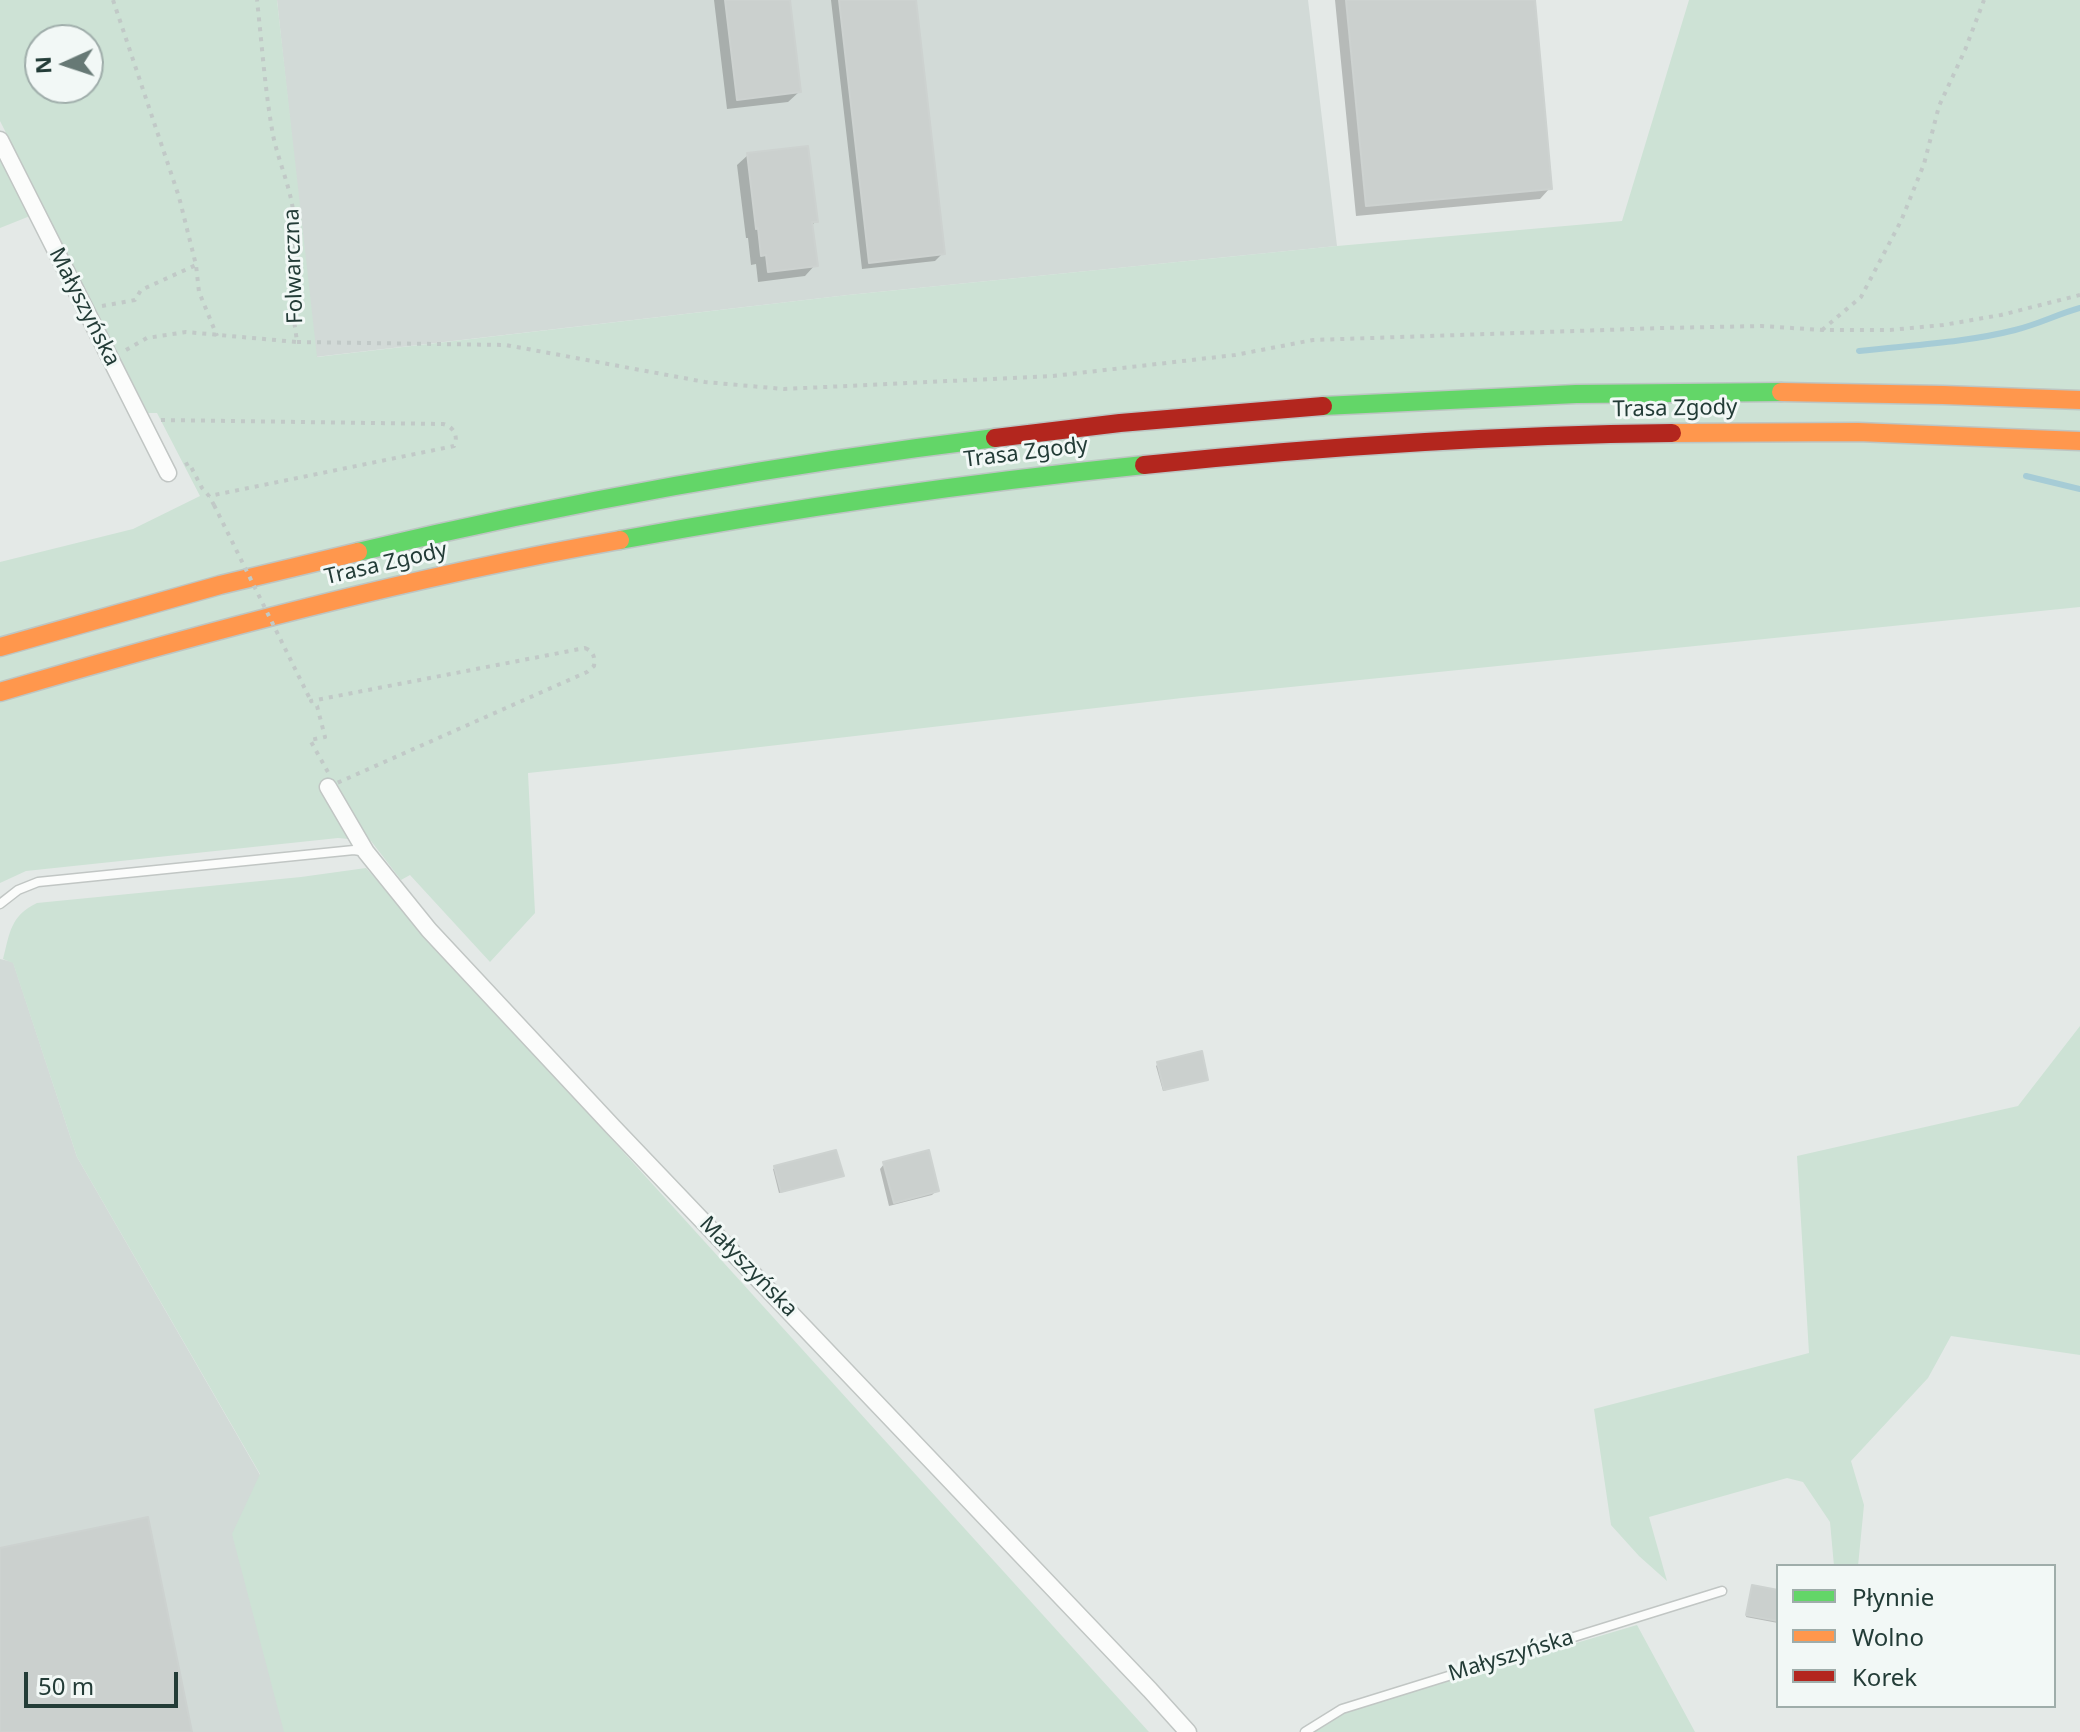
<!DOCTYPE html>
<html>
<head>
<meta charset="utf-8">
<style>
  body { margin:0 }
  #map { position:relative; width:2080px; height:1732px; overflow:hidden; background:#e4e9e7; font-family:"Noto Sans",sans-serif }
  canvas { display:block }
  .legend { position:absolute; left:1776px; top:1564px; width:280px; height:144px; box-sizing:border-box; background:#f2f8f6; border:2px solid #9fadaa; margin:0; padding:10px 14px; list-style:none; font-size:24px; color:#233c37 }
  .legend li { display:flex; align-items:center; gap:16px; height:40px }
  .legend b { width:40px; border:2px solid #9fadaa }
  .north { position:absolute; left:24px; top:24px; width:80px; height:80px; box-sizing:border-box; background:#f2f8f6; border:2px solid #9fadaa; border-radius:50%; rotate:267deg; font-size:22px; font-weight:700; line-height:32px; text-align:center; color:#233c37 }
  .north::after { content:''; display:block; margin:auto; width:28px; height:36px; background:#677975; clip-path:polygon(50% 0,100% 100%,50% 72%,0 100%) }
  .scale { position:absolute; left:24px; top:1672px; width:154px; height:36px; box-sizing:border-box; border:4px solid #233c37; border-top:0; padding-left:10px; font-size:24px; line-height:28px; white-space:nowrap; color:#233c37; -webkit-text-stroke:6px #f2f8f6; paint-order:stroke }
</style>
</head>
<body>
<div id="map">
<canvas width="2080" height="1732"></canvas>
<ul class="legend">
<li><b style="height:10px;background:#63d668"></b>Płynnie</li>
<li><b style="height:10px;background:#ff974d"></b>Wolno</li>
<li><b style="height:10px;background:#b3261e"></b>Korek</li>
</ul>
<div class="north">N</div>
<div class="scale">50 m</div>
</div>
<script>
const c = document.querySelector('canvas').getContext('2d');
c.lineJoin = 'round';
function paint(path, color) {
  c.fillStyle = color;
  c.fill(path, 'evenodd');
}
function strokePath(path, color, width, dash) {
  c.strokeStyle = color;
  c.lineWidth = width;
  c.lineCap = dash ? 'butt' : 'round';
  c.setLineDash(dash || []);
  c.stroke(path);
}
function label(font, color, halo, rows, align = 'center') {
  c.font = font + ' "Noto Sans",sans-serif';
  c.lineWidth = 6;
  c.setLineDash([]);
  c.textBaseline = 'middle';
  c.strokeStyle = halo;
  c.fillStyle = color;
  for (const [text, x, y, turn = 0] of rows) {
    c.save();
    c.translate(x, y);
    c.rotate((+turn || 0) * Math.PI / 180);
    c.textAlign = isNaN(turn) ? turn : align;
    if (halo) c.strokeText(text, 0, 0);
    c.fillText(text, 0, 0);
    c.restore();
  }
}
const built = new Path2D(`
  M277 0H1308L1337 246 848 295 315 357Z
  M0 959 13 962 77 1157 408 1732H0Z`);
const green = new Path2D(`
  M0 0H277L317 357 848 295 1337 246 1622 221 1689 0H2080V607L1182 698 614 764 528 773 535 913 490 962 410 875 401 880 371 841 338 838 26 871 0 883V562L133 529 200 496 157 413H148L0 121ZM40 40H88V88H40Z
  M0 156 30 216 0 228Z
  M366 868 1149 1732H284L232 1534 260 1474 77 1157 13 963 3 959C10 933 10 916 37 903L301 877Z
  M2080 1026V1355L1951 1336 1928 1378 1851 1461 1864 1505 1858 1566H1834L1830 1522 1803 1482 1787 1478 1649 1517 1667 1581 1639 1556 1611 1525 1594 1409 1809 1353 1797 1156 2018 1106Z
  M1637 1625 1695 1732H1313L1350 1710Z`);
const shadow = new Path2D(`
  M714 0H788L799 92 788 102 727 109Z
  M831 0H914L943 253 935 261 862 269Z
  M1335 0H1533L1550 188 1540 199 1356 216Z
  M748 155 816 221 811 226 815 265 805 276 758 282 756 264 751 265 748 238H746L737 165Z
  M1158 1064 1206 1079 1163 1091 1156 1066Z
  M884 1164 937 1190 932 1195 889 1206 880 1169Z
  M775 1168 840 1177 779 1193 773 1169Z
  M1753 1587 1778 1592V1623L1746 1617Z`);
const stream = new Path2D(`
  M1859 351C1910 345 1964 343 2015 330 2037 325 2058 314 2080 308
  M2026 476 2080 489`);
const building = new Path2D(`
  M725 0H790L801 92 737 100Z
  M839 0H916L945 254 869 263Z
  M1346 0H1535L1552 189 1366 206Z
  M808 146 818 222H812L818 266 768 272 766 255 761 256 758 228 756 229 747 153Z
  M1202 1051 1208 1080 1164 1090 1157 1062Z
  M836 1150 844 1176 781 1192 774 1166Z
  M929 1150 939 1191 894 1203 883 1162Z
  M148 1517 192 1732H0V1548Z
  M1752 1585 1778 1590V1621L1746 1615Z`);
const path = new Path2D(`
  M113 0 179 197 196 265 199 292 217 336
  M102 306 135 300 141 290 196 265
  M1822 330 1861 297 1901 221 1924 164 1939 106 1965 50 1984 0
  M297 342 506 345 705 382 784 389 1053 376 1235 355 1313 340 1662 328 1762 326 1822 330H1890L1943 325 2001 315 2080 295
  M126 350 147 338 186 332 297 342C294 318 289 293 290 268 291 251 296 236 294 219 292 190 279 164 273 135 265 91 262 45 257 0
  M161 420 443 424C453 426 459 436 454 446L209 496
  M185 465 189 463 202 488 209 496 214 505
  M585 648C594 652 595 657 594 666L587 672 328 787 329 774 310 740 325 737 317 706 311 701Z`);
const lane = new Path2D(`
  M0 904 18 890 38 882 354 850 366 852
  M1305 1732 1342 1709 1722 1591`);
const street = new Path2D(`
  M0 140 168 473
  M328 787 366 852 429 930 613 1127 1150 1690 1188 1732`);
const fast = new Path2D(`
  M1323 406 1576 394 1781 392
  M620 540C794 508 968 483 1144 465
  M358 552C568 502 781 464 995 438`);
const slow = new Path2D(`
  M1781 392 1943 395 2080 400
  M1672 433 1858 432 2080 441
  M0 647 220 585 358 552
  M0 692C204 632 410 577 620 540`);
const jam = new Path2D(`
  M995 438 1120 423 1323 406
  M1144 465C1319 447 1496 435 1672 433`);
const pathBridge = new Path2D(`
  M214 505 311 701`);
const streetNames = [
  ["Folwarczna",294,266,-92],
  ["Małyszyńska",84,307,63],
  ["Trasa Zgody",1675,409,-1],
  ["Trasa Zgody",1026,453,-7],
  ["Trasa Zgody",386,564,-13],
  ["Małyszyńska",748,1267,46],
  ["Małyszyńska",1511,1656,-17]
];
paint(built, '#d2dad7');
paint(green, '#cde2d5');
paint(shadow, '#0003');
strokePath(stream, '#a6ccd6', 6);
paint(building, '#cbd0ce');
strokePath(building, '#cdd2d0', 2);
strokePath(lane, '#c1c6c4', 11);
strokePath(street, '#c1c6c4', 19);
strokePath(fast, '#bdc5c3', 21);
strokePath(slow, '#bdc5c3', 21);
strokePath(jam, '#bdc5c3', 21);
strokePath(path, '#c1c9c7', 4, [4, 6]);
strokePath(lane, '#fbfcfb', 8);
strokePath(street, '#fbfcfb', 16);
strokePath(fast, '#63d668', 18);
strokePath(slow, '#ff974d', 18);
strokePath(jam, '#b3261e', 18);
strokePath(pathBridge, '#c1c9c7', 4, [4, 6]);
label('22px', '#233c37', '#f2f8f6', streetNames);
</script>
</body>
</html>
